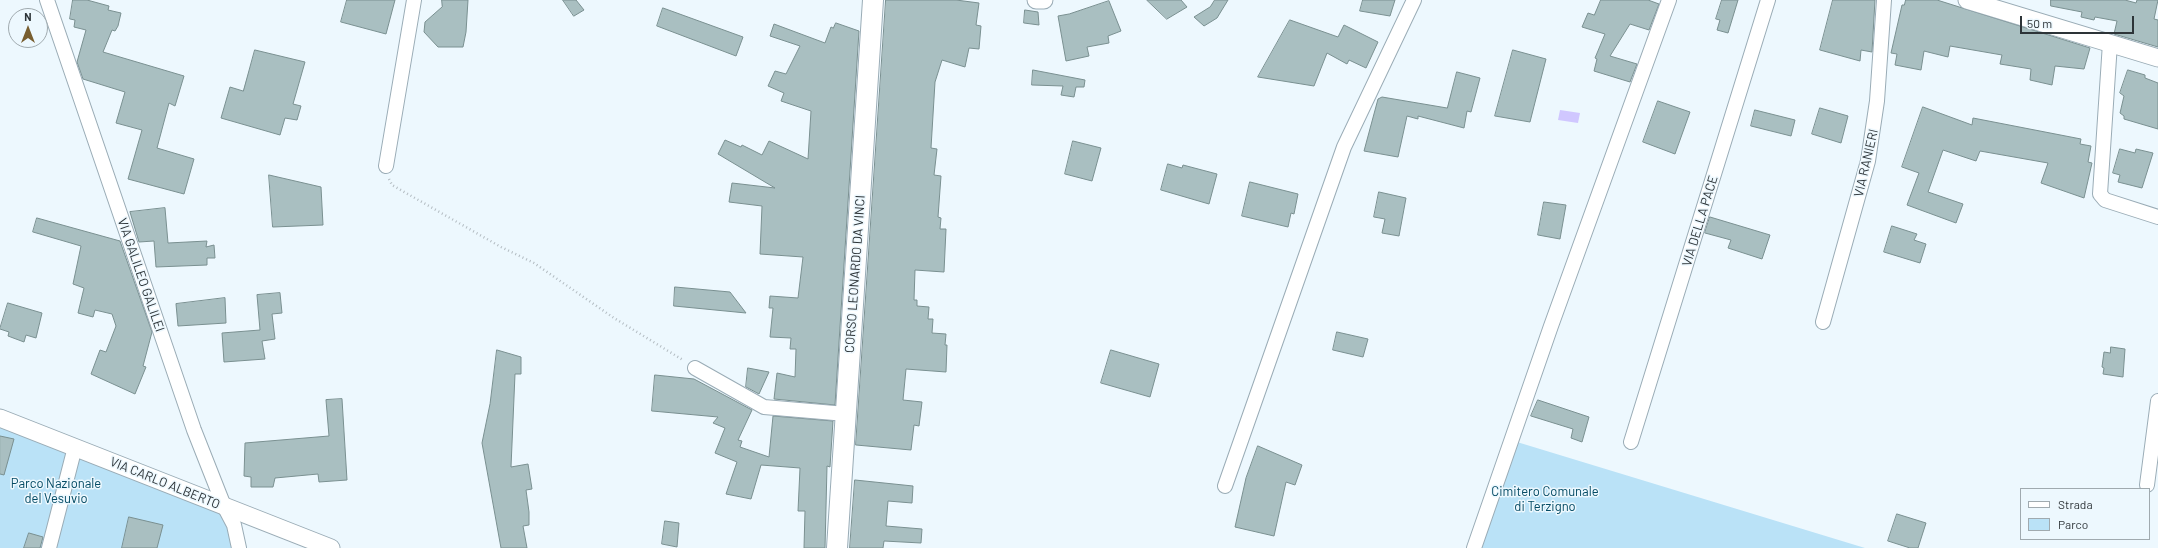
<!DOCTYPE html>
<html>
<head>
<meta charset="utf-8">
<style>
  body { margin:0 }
  #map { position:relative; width:2158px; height:548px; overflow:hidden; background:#edf8fe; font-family:Barlow,sans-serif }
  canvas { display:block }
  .legend { position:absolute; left:2020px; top:488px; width:130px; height:52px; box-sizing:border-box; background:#edf8fe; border:1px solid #a0aaaf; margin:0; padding:5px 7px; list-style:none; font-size:12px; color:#2d3438 }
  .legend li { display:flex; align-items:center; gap:8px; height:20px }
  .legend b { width:20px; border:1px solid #a0aaaf }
  .north { position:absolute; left:8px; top:8px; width:40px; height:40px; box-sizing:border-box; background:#edf8fe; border:1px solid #a0aaaf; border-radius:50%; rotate:0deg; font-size:11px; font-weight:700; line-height:16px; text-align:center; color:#2d3438 }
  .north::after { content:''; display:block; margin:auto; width:14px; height:18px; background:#785e30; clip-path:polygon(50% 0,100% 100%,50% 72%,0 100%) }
  .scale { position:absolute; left:2020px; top:16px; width:114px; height:18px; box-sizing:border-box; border:2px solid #2d3438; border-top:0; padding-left:5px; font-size:12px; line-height:14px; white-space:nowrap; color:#2d3438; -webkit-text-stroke:3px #edf8fe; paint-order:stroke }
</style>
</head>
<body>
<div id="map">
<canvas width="2158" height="548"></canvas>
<ul class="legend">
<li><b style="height:5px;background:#fff"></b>Strada</li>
<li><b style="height:11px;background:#bae2f7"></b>Parco</li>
</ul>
<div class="north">N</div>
<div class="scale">50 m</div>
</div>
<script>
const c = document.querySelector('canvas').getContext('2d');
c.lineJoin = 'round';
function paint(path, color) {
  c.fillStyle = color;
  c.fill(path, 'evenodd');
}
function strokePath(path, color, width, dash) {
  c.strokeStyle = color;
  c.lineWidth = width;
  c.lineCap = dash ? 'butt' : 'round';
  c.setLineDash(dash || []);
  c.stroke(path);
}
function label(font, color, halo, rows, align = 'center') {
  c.font = font + ' Barlow,sans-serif';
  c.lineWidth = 3;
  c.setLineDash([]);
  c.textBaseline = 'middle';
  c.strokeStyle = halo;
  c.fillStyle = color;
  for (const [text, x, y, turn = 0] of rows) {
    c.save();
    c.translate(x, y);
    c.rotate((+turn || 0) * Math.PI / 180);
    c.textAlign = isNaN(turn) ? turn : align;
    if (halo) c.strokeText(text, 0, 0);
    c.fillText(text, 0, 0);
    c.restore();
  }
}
const green = new Path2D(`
  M0 409 223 500 244 539 247 548H0Z
  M1517 442 1865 548H1478Z`);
const water = new Path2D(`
  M1560 110 1580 113 1578 123 1558 120Z`);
const building = new Path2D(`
  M73 0H87L109 6 108 10 121 13 118 26 115 31 112 30 103 52 184 76 175 106 169 103 157 148 194 159 184 194 128 179 142 130 116 123 125 92 83 79 77 62 86 30 74 27 75 20 70 19Z
  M347 0H395L386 34 341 22Z
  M442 0H468L466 32 463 47H438L424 32 425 22 442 7Z
  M563 0H576L584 10 574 16Z
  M886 0H956L979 3 976 25 981 26 979 49 969 48 965 67 942 60 935 82 931 148 937 149 934 175 941 176 938 217 941 218 940 229H946L944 272 915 270 914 300H917V306L929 307 928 319H933L932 333 946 334 945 345H947L946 372 906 369 903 400 922 402 919 426 914 425 911 450 856 445Z
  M1147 0H1181L1187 7 1167 19Z
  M1215 0H1228L1217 18 1204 26 1194 17 1210 7Z
  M1363 0H1395L1390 16 1360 11Z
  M1601 0H1648L1659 4 1649 30 1630 24 1610 56 1637 64 1630 82 1594 71 1597 59 1595 58 1605 34 1582 27 1588 13 1594 15Z
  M1722 0H1738L1728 33 1717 30 1720 20 1716 19Z
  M1833 0H1875L1872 52 1861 50 1860 61 1820 50Z
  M1906 0H1937L2090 48 2084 69 2055 66 2052 85 2030 80 2031 69 2000 64 2002 55 1950 46 1948 57 1924 51 1921 70 1895 65 1897 54 1891 53 1902 5H1904Z
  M2051 0H2125L2136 3 2137 0H2158L2154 19 2158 20V47L2114 34 2117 21 2095 17 2094 20 2081 17 2082 12 2051 6Z
  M1109 1 1121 31 1108 36 1109 43 1087 47 1089 56 1066 61 1058 16 1069 14Z
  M663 8 743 37 736 56 657 26Z
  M1025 10 1038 12 1039 25 1024 23Z
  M1290 20 1338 37 1344 25 1378 42 1366 68 1349 60 1347 64 1327 53 1314 86 1258 77Z
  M836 23 859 31 835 405 774 399 777 373 795 377 796 349H790L791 338 770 337 773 308H769L770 296 798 298 803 257 760 254 762 206 729 202 732 183 775 188 718 154 725 140 741 147 742 145 762 155 769 141 808 159 811 111 781 101 784 93 768 86 775 71 786 74 800 46 770 36 774 24 825 43 831 27 833 28Z
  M255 50 305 62 293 104 301 106 297 120 285 118 280 135 221 118 230 87 243 91Z
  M1513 50 1546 59 1530 122 1495 116Z
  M1033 70 1085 80 1084 87H1076L1074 97 1061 95 1063 86 1032 85Z
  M2128 70 2145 75V78L2158 83V129L2124 119V116L2120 113 2124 96 2120 93Z
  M1457 72 1480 78 1471 112 1467 111 1464 128 1418 116V119L1407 116 1398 157 1364 151 1378 99 1382 97 1447 108Z
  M1658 101 1690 112 1675 154 1643 142Z
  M1923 107 1972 125 1973 118 2081 139 2080 144 2091 146 2088 162 2092 163 2084 198 2041 183 2048 163 1980 151 1976 161 1943 150 1928 192 1963 204 1956 223 1907 205 1919 173 1902 167Z
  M1820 108 1848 116 1841 143 1812 134Z
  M1755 110 1795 120 1791 136 1751 126Z
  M1073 141 1101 148 1092 181 1065 174Z
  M2120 149 2135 153 2136 149 2153 153 2142 188 2118 182 2120 175 2113 173Z
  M1168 164 1182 168 1183 165 1217 174 1209 204 1161 190Z
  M269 175 321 187 323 225 273 227Z
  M1250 182 1298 194 1294 214 1291 213 1288 227 1242 216Z
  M1379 192 1406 198 1399 236 1382 233 1385 219 1374 217Z
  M1544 202 1566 205 1560 239 1538 235Z
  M165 208 168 243 207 241 206 247 214 245 215 258H207V265L156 267 154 241 139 242 130 212Z
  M1710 217 1770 235 1762 259 1728 248 1731 240 1705 233Z
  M37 218 120 241 152 332 143 366 146 367 135 394 91 374 100 350 106 352 116 326 112 314 95 310 93 317 78 313 84 288 73 284 81 246 33 232Z
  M1892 226 1917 234 1914 240 1926 244 1920 263 1884 252Z
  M675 287 730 292 746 313 674 306Z
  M280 293 282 313 272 314 275 339 262 341 265 359 224 362 222 333 260 330 257 295Z
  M225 298 226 323 178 326 176 304Z
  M8 303 42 313 36 338 26 335 24 342 8 336 9 332 0 329Z
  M1337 332 1368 339 1363 357 1333 350Z
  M2111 347 2125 349 2123 377 2103 374 2104 368 2102 367 2104 352 2110 353Z
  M497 350 521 357V374H515L511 467 528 464 532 489 526 490 529 512V525L523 526 527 548H501L482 443 490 404Z
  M1111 350 1159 364 1150 397 1101 383Z
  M748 368 769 372 759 394 746 387Z
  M655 375 694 379 752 410 738 440 742 441 740 447 769 457 773 416 833 421 830 467 827 466 825 548H804L805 511H798L800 468 761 465 751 499 726 494 737 462 715 453 725 428 713 423 718 417 652 411Z
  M342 399 347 480 319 482 318 474 275 478 273 487H251V477L244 476 245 443 329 436 326 400Z
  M1538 400 1589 417 1582 442 1571 438 1573 429 1531 416Z
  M0 436 14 439 4 475 0 474Z
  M1258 446 1302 465 1295 485 1286 482 1274 536 1235 527 1246 478Z
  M855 480 913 486 912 503 888 501 886 526 922 529 921 543 884 541 883 548H850Z
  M1897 514 1926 523 1918 548H1910L1888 541Z
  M129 517 163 525 157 548H122Z
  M665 521 679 523 677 547 662 544Z
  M29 533 43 537 40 548H24Z`);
const path = new Path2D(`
  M389 179 392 185 501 247 534 263 614 318 683 360`);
const minor = new Path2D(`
  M47 0 194 430 224 506 234 525 239 548
  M2110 43 2100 194 2105 200 2158 217
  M386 166 414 0
  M1823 322 1868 161 1877 101 1884 0
  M695 368 764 407 846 414
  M1631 442 1768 0
  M2147 485 2158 401
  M1225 486 1344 147 1414 0
  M49 548 75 447
  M1474 548 1551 326 1669 0`);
const tertiary = new Path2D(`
  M1036 0H1044
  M1967 0 2158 58
  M0 418 331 548`);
const secondary = new Path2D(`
  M837 548 873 0`);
const streetNames = [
  ["VIA RANIERI",1866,163,-77],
  ["VIA DELLA PACE",1700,221,-73],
  ["CORSO LEONARDO DA VINCI",855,274,-86],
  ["VIA GALILEO GALILEI",141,275,71],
  ["VIA CARLO ALBERTO",165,483,22]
];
const parkNames = [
  ["Parco Nazionale",56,484],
  ["del Vesuvio",56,499],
  ["Cimitero Comunale",1545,492],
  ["di Terzigno",1545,507]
];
paint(green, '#bae2f7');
paint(water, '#d0c7ff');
paint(building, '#a9bfc1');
strokePath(building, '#7a9091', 1);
strokePath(minor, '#9aacb6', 16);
strokePath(tertiary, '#9aacb6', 19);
strokePath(secondary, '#9aacb6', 22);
strokePath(path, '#b3bcc2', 2.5, [1, 3]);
strokePath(minor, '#fff', 14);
strokePath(tertiary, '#fff', 17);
strokePath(secondary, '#fff', 20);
label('13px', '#2d3438', '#edf8fe', streetNames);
label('13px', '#034a64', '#edf8fe', parkNames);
</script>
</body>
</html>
